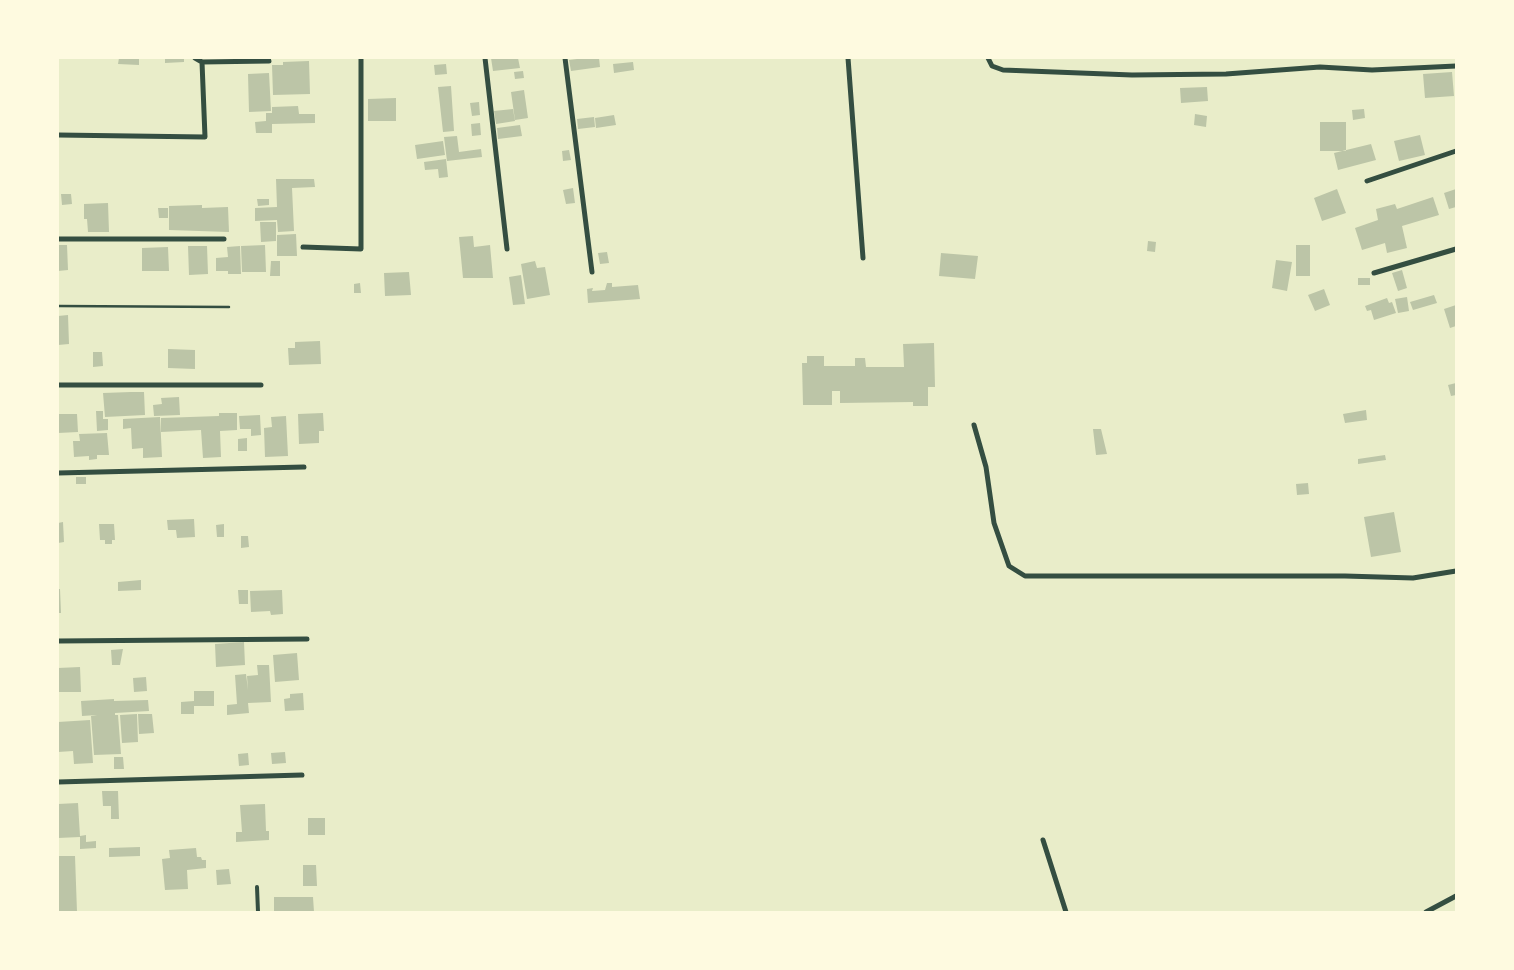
<!DOCTYPE html>
<html>
<head>
<meta charset="utf-8">
<style>
  body { margin:0 }
  #map { position:relative; width:1514px; height:970px; overflow:hidden; background:#e9edc9; font-family:"Archivo Narrow",sans-serif }
  canvas { display:block }
  .frame { position:absolute; inset:0; border:59px solid #fefae0; pointer-events:none }
</style>
</head>
<body>
<div id="map">
<canvas width="1514" height="970"></canvas>
<div class="frame"></div>
</div>
<script>
const c = document.querySelector('canvas').getContext('2d');
c.lineJoin = 'round';
function paint(path, color) {
  c.fillStyle = color;
  c.fill(path, 'evenodd');
}
function strokePath(path, color, width, dash) {
  c.strokeStyle = color;
  c.lineWidth = width;
  c.lineCap = dash ? 'butt' : 'round';
  c.setLineDash(dash || []);
  c.stroke(path);
}
const building = new Path2D(`
  M119 58H139V65L118 64Z
  M165 58H184V62L165 63Z
  M491 58H518L520 68 493 71Z
  M585 58H599L600 67 571 71 569 60Z
  M309 61 310 94 273 95 272 65H283V62Z
  M633 62 634 70 614 73 613 64Z
  M446 64 447 74 435 75 434 65Z
  M523 71 524 78 515 79 514 72Z
  M1452 72 1454 96 1425 98 1423 74Z
  M269 73 271 111 249 112 248 74Z
  M451 86 454 131 443 132 438 87Z
  M1207 87 1208 101 1181 103 1180 88Z
  M524 90 528 118 515 120 511 92Z
  M396 98V121H368V99Z
  M479 102 480 115 472 116 470 103Z
  M298 106 299 114H315V123L272 124V133H256L255 122 266 121V113H272V107Z
  M513 109 515 121 496 124 494 111Z
  M1364 109 1365 118 1353 120 1352 110Z
  M1195 114 1207 116 1206 127 1194 125Z
  M614 115 616 125 596 128 595 118Z
  M594 117 595 127 578 129 577 119Z
  M1320 122H1346V151H1320Z
  M480 123 481 135 472 136 471 124Z
  M520 125 522 136 498 139 497 128Z
  M1420 135 1425 155 1399 161 1394 141Z
  M457 136 459 152 481 149 482 157 447 161 444 137Z
  M443 141 445 155 417 159 415 145Z
  M1371 144 1376 160 1338 170 1334 153Z
  M569 150 571 160 563 161 562 151Z
  M446 159 448 177 439 178 438 169 425 170 424 162Z
  M276 179H314L315 187 292 188 294 231 278 232 277 220 255 221V208L277 207Z
  M573 188 575 203 566 204 563 190Z
  M1337 189 1346 213 1322 221 1314 198Z
  M1456 189V207L1449 209 1444 193Z
  M61 194H71L72 204 62 205Z
  M1433 197 1439 215 1402 226 1407 248 1387 253 1385 243 1362 250 1355 228 1378 220 1376 209 1395 204 1397 209Z
  M257 199H269V205L258 206Z
  M108 203 109 232H88L87 219H84V204Z
  M202 205V208L228 207 229 232 169 230V206Z
  M158 208H168V218H159Z
  M260 222H276V241L261 242Z
  M296 234 297 256H277V235Z
  M473 236 474 247 490 245 493 278H463L459 237Z
  M1148 241 1156 242 1155 252 1147 251Z
  M58 245H67L68 270 58 271Z
  M265 245 266 272H242L241 246Z
  M1296 245H1310V276H1296Z
  M188 246H207L208 274 189 275Z
  M240 246 241 274H228V271H216V258L228 257 227 247Z
  M168 247 169 271H142V248Z
  M607 252 609 263 600 264 598 253Z
  M941 253 978 256 975 279 939 276Z
  M1276 260 1292 262 1287 291 1272 288Z
  M271 261H280V276H270Z
  M535 261 537 268 545 267 550 295 527 299 521 264Z
  M1402 270 1407 288 1398 291 1392 273Z
  M409 272 411 295 385 296 384 273Z
  M521 275 525 304 513 305 509 277Z
  M1358 278H1370V285H1358Z
  M360 283 361 293H354V284Z
  M607 283H612V287L638 285 640 299 588 303 587 289 593 288 592 291 605 290Z
  M1324 289 1330 305 1315 311 1308 295Z
  M1434 295 1437 303 1413 310 1410 302Z
  M1407 297 1409 311 1398 313 1395 299Z
  M1387 298 1389 303 1392 302 1396 313 1374 320 1371 310 1367 311 1365 306Z
  M1456 305V326L1450 328 1444 309Z
  M68 315 69 344 58 345V316Z
  M320 341 321 364 289 365 288 348H295V342Z
  M934 343 935 387H928V406H913V402L840 403V391H832V405H803L802 363H807V356H824V366H855V358H865L866 367H904L903 344Z
  M168 349 195 350V369L168 368Z
  M93 352H102L103 366 93 367Z
  M1456 383V395L1451 396 1448 385Z
  M131 392H144L145 415 105 417 103 393Z
  M179 397 180 415 154 416 153 405 162 404 161 398Z
  M1366 410 1367 420 1345 423 1343 414Z
  M96 411H103V419H108V430L97 431Z
  M219 413H237V430L220 431 221 457 203 458 201 430 161 432V418L219 416Z
  M323 413 324 431H319V443L299 444 298 414Z
  M58 414H77L78 432 58 433Z
  M260 415 261 435 251 436V429H240L239 416Z
  M286 416 288 456 265 457 264 428 272 427 271 417Z
  M160 417 162 457 143 458V448L132 449 131 428 123 429V419Z
  M1093 429H1101L1107 454 1096 455Z
  M107 433 109 455H97V459L89 460V456L74 457 73 441H80L79 434Z
  M247 438V451H238V439Z
  M1385 455 1386 460 1358 464V459Z
  M76 477H86V484H76Z
  M1308 483 1309 494 1297 495 1296 484Z
  M1394 512 1401 552 1371 557 1364 517Z
  M194 519 195 537 177 538 176 530H168L167 520Z
  M63 522 64 542 58 543V523Z
  M99 524H114L115 540H112V544H105V540H100Z
  M224 524V537H217L216 525Z
  M241 536H248L249 547 241 548Z
  M141 580V590L118 591V582Z
  M58 589H60L61 613H58Z
  M238 590H248V604H239Z
  M282 590 283 614 271 615 270 611 251 612 250 591Z
  M244 642 245 665 216 667 215 644Z
  M123 649 120 665H112L111 650Z
  M297 653 299 680 275 682 273 655Z
  M257 665H269L271 702 248 703 249 713 227 715V705L237 704 235 675 246 674 248 690 247 676 258 675Z
  M80 667 81 692H59L58 668Z
  M146 677 147 691 134 692 133 678Z
  M194 691H214V706H194V714H181V702L194 701Z
  M303 693 304 710 285 711 284 699 290 698V694Z
  M114 699V701L148 700 149 711 115 713V715H118L121 754 94 755 91 716 97 715 82 716 81 701Z
  M137 714 138 742 122 743 120 715Z
  M138 714H152L154 733 139 734Z
  M90 720 93 763 74 764 73 751 58 752V722Z
  M285 752 286 763 272 764 271 753Z
  M248 753 249 765 239 766 238 754Z
  M114 757H123L124 769H114Z
  M102 791H118L119 819H111V806H103Z
  M78 803 80 836 86 835V842L96 841V848L80 849V837L58 838V804Z
  M265 804 266 831H269V840L236 842V832H242L240 805Z
  M308 818H325V835H308Z
  M140 847V856L109 857V848Z
  M196 848 197 857H201L202 860H206V868L187 870 188 889 165 890 162 859 170 858 169 850Z
  M58 856H75L77 912H59Z
  M303 865H316L317 886H303Z
  M229 869 231 884 217 885 216 870Z
  M274 897H313L314 912H274Z`);
const path = new Path2D(`
  M58 306 229 307`);
const service = new Path2D(`
  M257 887 258 912`);
const minor = new Path2D(`
  M195 58 202 62 269 61
  M485 58 507 249
  M565 58 592 272
  M848 58 863 258
  M988 58 992 66 1003 70 1132 75 1226 74 1320 67 1372 70 1456 66
  M58 135 205 137 202 62
  M1367 181 1456 151
  M58 239H224
  M303 247 361 249V58
  M1374 273 1456 249
  M58 385H261
  M974 425 986 467 994 523 1009 566 1025 576H1345L1413 578 1456 571
  M58 473 304 467
  M58 641 307 639
  M58 782 302 775
  M1043 840 1066 912
  M1426 912 1456 896`);
paint(building, '#bcc5a7');
strokePath(path, '#344e41', 2.5);
strokePath(service, '#344e41', 4);
strokePath(minor, '#344e41', 5);
</script>
</body>
</html>
